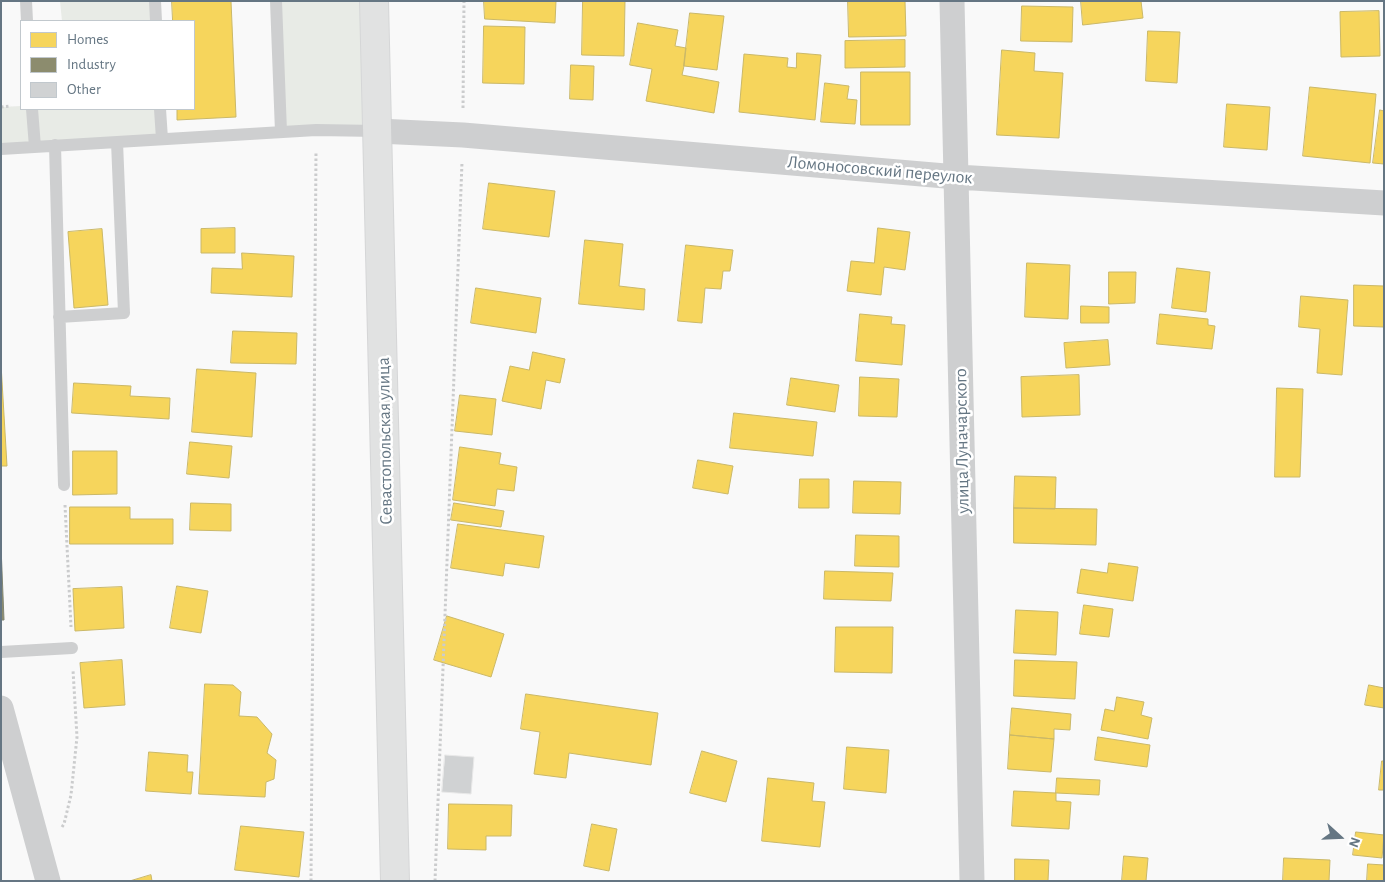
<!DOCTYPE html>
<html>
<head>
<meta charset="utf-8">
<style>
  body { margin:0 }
  #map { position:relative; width:1385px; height:882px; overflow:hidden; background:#f9f9f9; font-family:"Alegreya Sans",sans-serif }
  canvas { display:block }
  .frame { position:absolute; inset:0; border:2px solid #657683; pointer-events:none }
  .legend { position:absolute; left:20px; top:20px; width:175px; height:90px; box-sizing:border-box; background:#fff; border:1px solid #c1c8cd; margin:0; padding:6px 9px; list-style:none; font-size:15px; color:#657683 }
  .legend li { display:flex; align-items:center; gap:10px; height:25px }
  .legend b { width:25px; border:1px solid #c1c8cd }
  .north { position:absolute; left:1315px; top:812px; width:50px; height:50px; -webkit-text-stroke:4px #fff; paint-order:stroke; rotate:110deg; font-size:14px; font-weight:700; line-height:20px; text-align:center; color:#657683 }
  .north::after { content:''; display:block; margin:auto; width:18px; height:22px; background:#657683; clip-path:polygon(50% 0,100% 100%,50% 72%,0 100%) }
</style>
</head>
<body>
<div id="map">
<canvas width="1385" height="882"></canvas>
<div class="frame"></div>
<ul class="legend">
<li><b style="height:14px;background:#f6d55c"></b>Homes</li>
<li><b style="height:14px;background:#8c8c6e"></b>Industry</li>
<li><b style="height:14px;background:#d0d2d3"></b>Other</li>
</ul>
<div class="north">N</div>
</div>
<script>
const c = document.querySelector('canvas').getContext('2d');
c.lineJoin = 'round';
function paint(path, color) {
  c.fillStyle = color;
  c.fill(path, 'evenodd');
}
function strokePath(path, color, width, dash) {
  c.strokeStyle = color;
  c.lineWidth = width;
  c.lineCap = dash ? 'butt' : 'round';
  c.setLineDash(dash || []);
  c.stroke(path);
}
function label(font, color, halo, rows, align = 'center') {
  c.font = font + ' "Alegreya Sans",sans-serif';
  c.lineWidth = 5;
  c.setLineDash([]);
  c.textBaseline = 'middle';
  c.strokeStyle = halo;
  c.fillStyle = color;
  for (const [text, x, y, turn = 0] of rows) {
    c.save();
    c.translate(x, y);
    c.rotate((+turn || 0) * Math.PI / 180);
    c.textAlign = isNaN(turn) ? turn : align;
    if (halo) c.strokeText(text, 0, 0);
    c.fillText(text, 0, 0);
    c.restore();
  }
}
const green = new Path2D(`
  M60 1H155L156 21H62Z
  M277 1H374L378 131 281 132Z
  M21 106V109H160L162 139 1 149V107Z`);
const homes = new Path2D(`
  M172 1H231L236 117 177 120V109H194V21H173Z
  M484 1H556L555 23 485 19Z
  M583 1H625L624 56 582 55Z
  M848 1H905L906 36 849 37Z
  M1081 1H1141L1143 18 1083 25Z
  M1022 6 1073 7 1072 42 1021 41Z
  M1379 11 1380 56 1341 57 1340 12Z
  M690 13 724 16 717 70 684 66Z
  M638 23 678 30 675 46 686 48 684 66 682 75 719 82 714 113 646 101 652 69 630 65Z
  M484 26 525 27 524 84 483 83Z
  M1148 31 1180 32 1177 83 1146 81Z
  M905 40V67L845 68V41Z
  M1002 50 1035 53 1034 71 1063 73 1059 138 997 135Z
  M797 53 821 55 815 120 739 112 744 54 788 58 787 67 796 68Z
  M571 65 594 66 593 100 570 99Z
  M861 72H910V125H861Z
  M825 83 849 86 847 99 857 100 855 124 821 122Z
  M1310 87 1376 94 1370 163 1303 156Z
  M1227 104 1270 107 1267 150 1224 147Z
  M1380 110 1384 111V164L1373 163Z
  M489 183 555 191 549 237 483 229Z
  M235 228V253H201V229Z
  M878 228 910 232 905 270 884 267 881 295 847 291 851 261 874 263Z
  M102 229 108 305 74 308 68 232Z
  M585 240 623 244 619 286 645 289 644 310 579 304Z
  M686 245 733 250 730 271H723L721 289 705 288 702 323 678 321Z
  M242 253 294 256 292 297 211 293 212 268 242 269Z
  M1027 263 1070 265 1068 319 1025 317Z
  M1177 268 1210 272 1206 312 1172 308Z
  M1109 272H1136L1135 303 1109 304Z
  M1354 285 1384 286V327L1354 326Z
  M476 288 541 298 536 333 471 323Z
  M1301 296 1348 300 1342 375 1317 373 1320 329 1299 327Z
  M1081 306 1109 307V323H1081Z
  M860 314 892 317 891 324 905 325 902 365 856 361Z
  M1160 314 1208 319V325L1215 326 1212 349 1157 344Z
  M233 331 297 333 296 364 231 363Z
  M1108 340 1110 365 1066 368 1064 343Z
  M533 352 565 359 560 383 546 380 541 409 502 401 510 366 529 370Z
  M1 364 7 466H1Z
  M197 369 256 373 252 437 192 432Z
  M1079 375 1080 415 1022 417 1021 377Z
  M860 377 899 379 897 417 859 416Z
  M791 378 839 385 835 412 787 405Z
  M74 383 131 386 130 396 170 398 169 419 72 413Z
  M1277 388 1303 389 1300 477H1275Z
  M460 395 496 399 492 435 455 431Z
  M734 413 817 422 813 456 730 448Z
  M190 442 232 446 229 478 187 474Z
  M460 447 501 453 499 464 517 467 514 491 497 489 495 506 453 500Z
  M73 451H117V494L73 495Z
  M698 460 733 466 728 494 693 488Z
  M1015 476 1056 477 1055 509 1014 508Z
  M800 479H829V508H799Z
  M854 481 901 482 900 514 853 513Z
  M191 503 231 504V531L190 530Z
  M454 503 504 511 501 527 451 520Z
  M70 507H130V519H173V544H70Z
  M1014 508 1097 509 1096 545 1014 543Z
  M458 524 544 536 539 568 505 563 503 576 451 568Z
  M856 535 899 536V567L855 566Z
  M1109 563 1138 567 1133 601 1077 593 1081 569 1107 573Z
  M825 571 893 573 891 601 824 599Z
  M177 586 208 591 201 633 170 628Z
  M122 587 124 628 75 631 73 589Z
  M1084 605 1113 609 1109 637 1080 634Z
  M1016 610 1058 612 1056 655 1014 653Z
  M447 616 504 634 491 677 434 660Z
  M836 627H893L892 673 835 672Z
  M122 660 125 705 84 708 80 663Z
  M1015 660 1077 662 1075 699 1014 696Z
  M205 684 233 685 241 692 239 716 257 717 272 734 267 753 276 760 274 779 266 782 265 797 199 794Z
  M1369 685 1384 688V708L1365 705Z
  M526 694 658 713 651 765 569 753 566 778 534 774 540 732 521 729Z
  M1117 697 1144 702 1141 715 1152 718 1148 739 1101 730 1105 709 1114 711Z
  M1012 708 1071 714 1070 730 1054 729V739L1010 735Z
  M1010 735 1054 739 1051 772 1008 769Z
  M1098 737 1150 745 1147 767 1095 760Z
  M847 747 889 750 886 793 844 789Z
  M702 751 737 761 726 802 690 793Z
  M149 752 188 755 187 772H193L191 794 146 791Z
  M1382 761H1384V790H1379Z
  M768 778 814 783 812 801 825 802 820 847 762 841Z
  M1057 778 1100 780 1099 795 1056 793Z
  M1014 791 1056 793V801L1071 802 1069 829 1012 826Z
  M449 804 512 805 511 836H486V850L448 849Z
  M592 824 617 829 609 871 584 866Z
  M241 826 304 832 299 877 235 870Z
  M1356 832 1384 835 1382 858 1353 855Z
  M1124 856 1148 858 1146 881H1122Z
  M1284 858 1330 860 1329 881H1283Z
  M1015 859 1049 860 1048 881H1015Z
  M1368 864 1384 865V881H1367Z
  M151 875 152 881H130Z`);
const industry = new Path2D(`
  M1 546 4 620H1Z`);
const building = new Path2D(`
  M445 755 474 757 471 794 442 792Z`);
const path = new Path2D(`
  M1 107 11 106
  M463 108 464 1
  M65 505 71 627
  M62 827 64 824 71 795 77 737 73 670
  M311 881 316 151
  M435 881 462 162`);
const lane = new Path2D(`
  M26 1 27 21
  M155 1 156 21
  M276 1 281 132
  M32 109 35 147
  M160 109 162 139
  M55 145 64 485
  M1 149 316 130 378 131
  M59 317 124 313 117 142
  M1 652 72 648`);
const street = new Path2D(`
  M952 1 972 881
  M378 131 463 135 957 177 1384 203
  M1 708 48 881`);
const secondary = new Path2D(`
  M374 1 395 881`);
const streetNames = [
  ["Ломоносовский переулок",880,170,5],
  ["Севастопольская улица",385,441,-91],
  ["улица Луначарского",962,441,-91]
];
paint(green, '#e8ebe6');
paint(homes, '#f6d55c');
strokePath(homes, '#cab868', 1);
paint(industry, '#8c8c6e');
strokePath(industry, '#808574', 1);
paint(building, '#d0d2d3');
strokePath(building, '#e8e8e8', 1);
strokePath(secondary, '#d5d6d7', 30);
strokePath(path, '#cbcccd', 3, [2.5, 2.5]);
strokePath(lane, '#cecfd0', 12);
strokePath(street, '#cecfd0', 25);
strokePath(secondary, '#e1e2e2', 28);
label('18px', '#657683', '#fff', streetNames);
</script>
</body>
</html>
